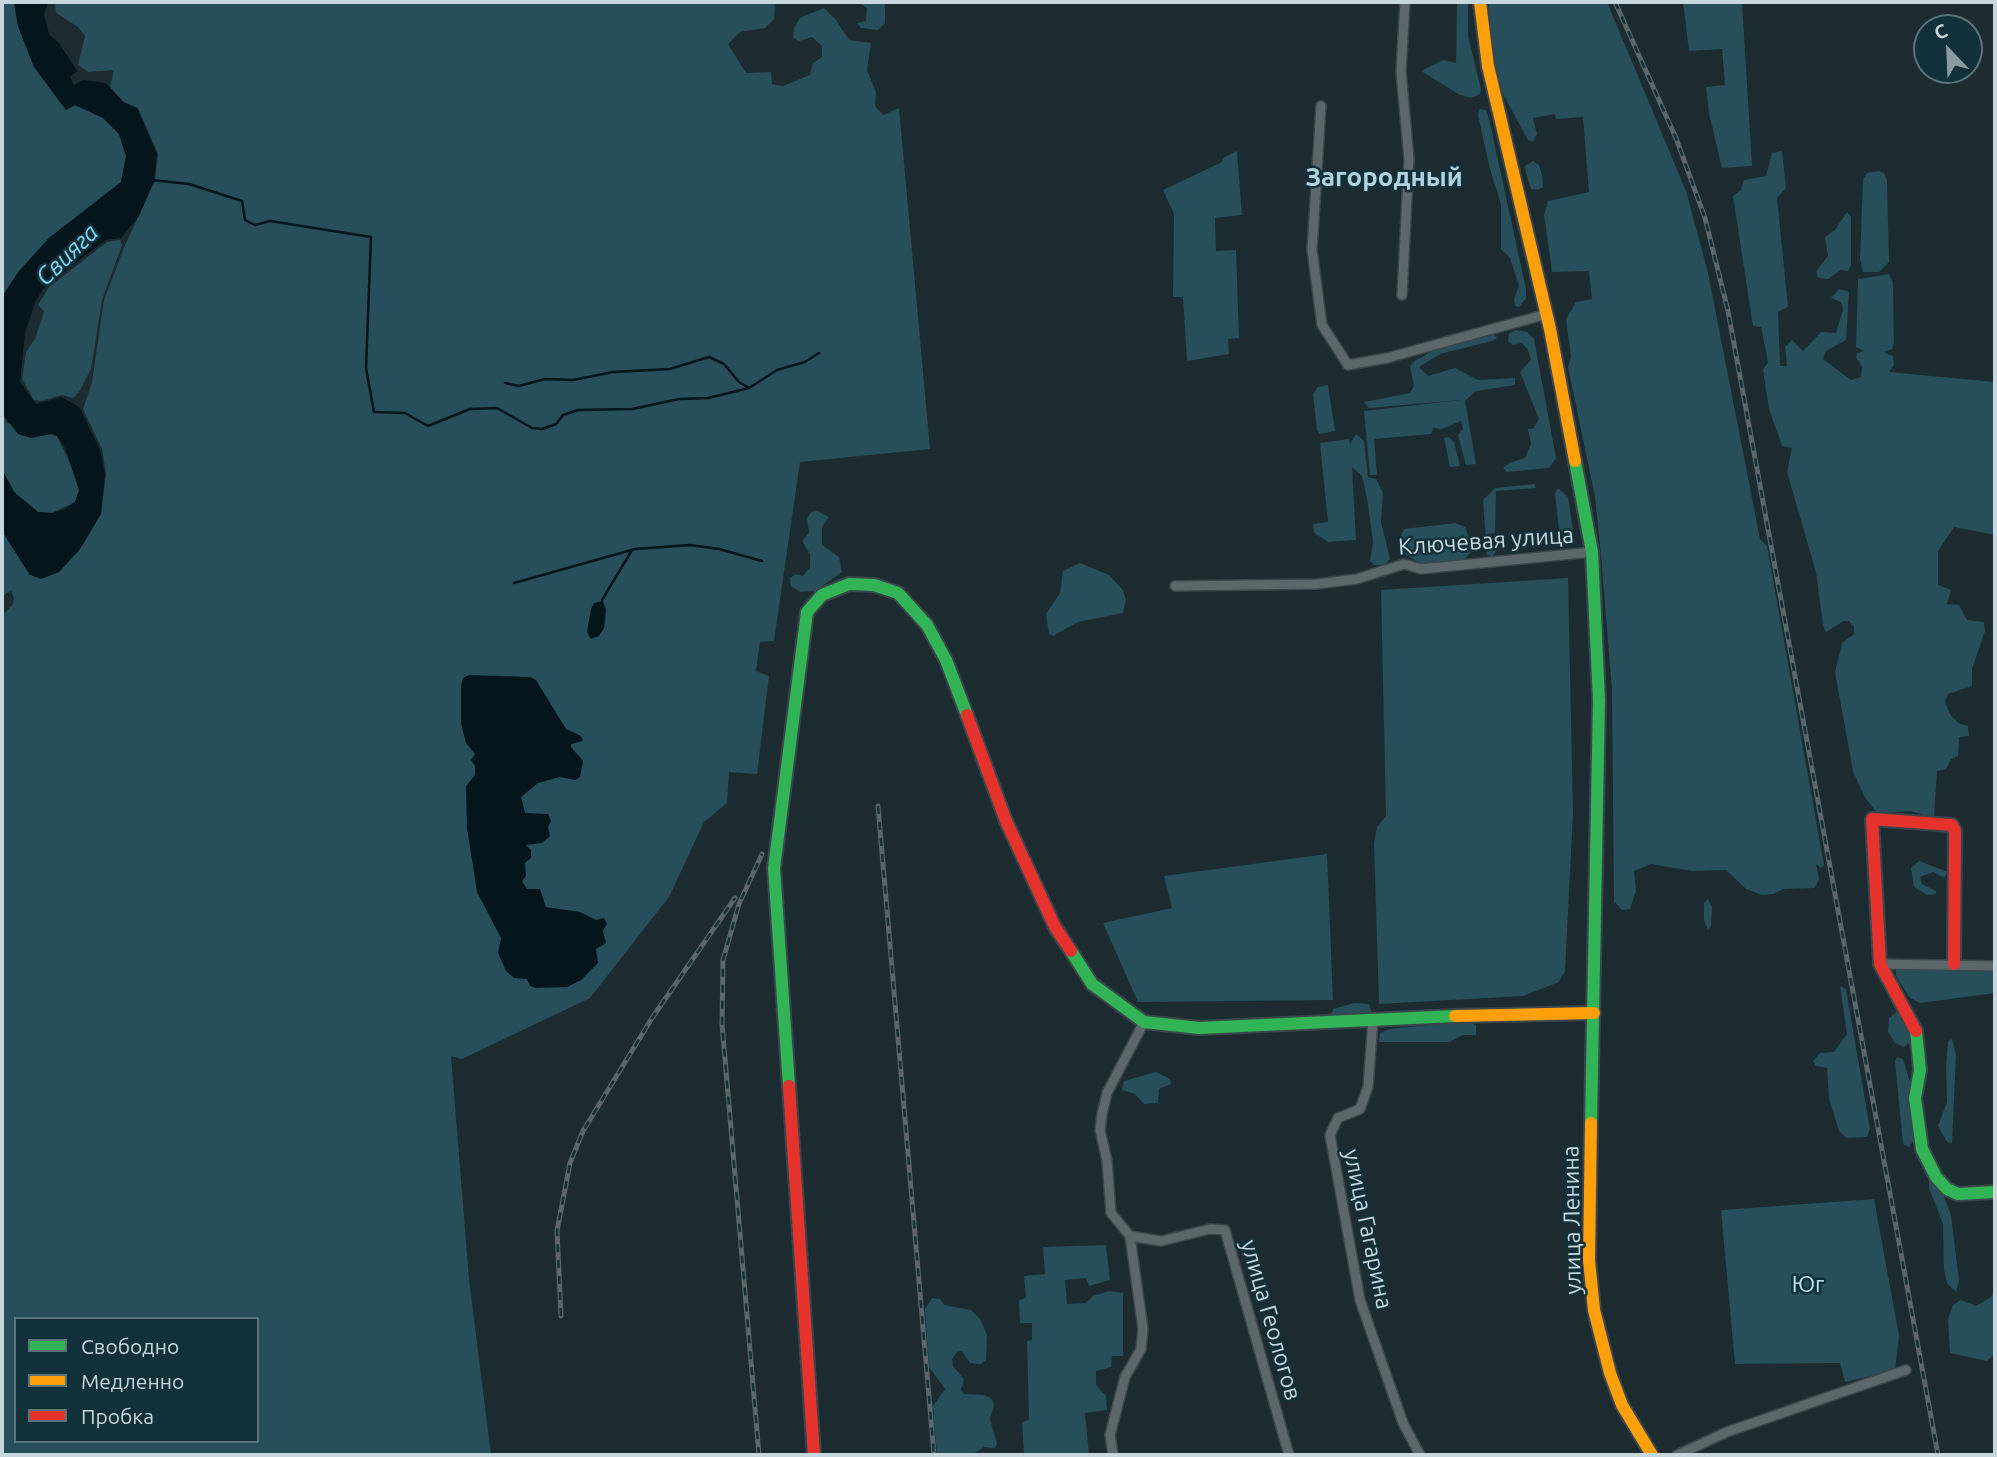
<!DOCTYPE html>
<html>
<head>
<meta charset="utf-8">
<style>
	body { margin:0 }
	#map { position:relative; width:1997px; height:1457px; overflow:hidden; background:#1b2b30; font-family:Ubuntu,sans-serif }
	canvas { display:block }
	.frame { position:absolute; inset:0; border:4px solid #c6d7dd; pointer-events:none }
	.legend { position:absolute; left:14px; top:1317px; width:245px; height:126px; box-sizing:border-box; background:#123039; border:2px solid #5a737b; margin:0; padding:9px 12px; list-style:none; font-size:21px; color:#c6d7dd }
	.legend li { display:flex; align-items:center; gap:14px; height:35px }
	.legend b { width:35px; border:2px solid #5a737b }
	.north { position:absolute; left:1913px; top:14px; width:70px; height:70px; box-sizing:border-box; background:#123039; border:2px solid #5a737b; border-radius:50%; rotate:337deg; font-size:19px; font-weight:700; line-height:28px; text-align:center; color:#c6d7dd }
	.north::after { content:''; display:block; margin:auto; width:24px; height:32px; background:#8a9ba0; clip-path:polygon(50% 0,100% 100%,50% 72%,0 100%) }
</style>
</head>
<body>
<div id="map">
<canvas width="1997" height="1457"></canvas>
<div class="frame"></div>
<ul class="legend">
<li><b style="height:9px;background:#30b455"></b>Свободно</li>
<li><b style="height:9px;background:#ff9f0a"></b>Медленно</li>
<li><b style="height:9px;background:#e5322d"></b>Пробка</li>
</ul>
<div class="north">С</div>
</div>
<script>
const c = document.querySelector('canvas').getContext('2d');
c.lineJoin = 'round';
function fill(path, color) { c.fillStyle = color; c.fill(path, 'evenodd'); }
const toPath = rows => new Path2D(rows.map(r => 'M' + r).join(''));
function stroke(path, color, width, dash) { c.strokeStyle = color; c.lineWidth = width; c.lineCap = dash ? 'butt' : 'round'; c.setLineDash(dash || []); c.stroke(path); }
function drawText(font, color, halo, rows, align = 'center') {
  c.font = font + ' Ubuntu,sans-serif'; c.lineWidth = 5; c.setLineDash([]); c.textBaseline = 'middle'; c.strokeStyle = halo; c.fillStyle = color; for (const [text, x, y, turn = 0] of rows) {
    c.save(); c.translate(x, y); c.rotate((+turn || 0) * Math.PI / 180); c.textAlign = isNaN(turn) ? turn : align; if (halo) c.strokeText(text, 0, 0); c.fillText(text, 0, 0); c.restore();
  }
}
const green = toPath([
	[2,2,14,2,18,26,34,67,66,110,75,105,103,118,119,134,126,156,121,182,49,238,19,271,2,297],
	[55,2,775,2,774,19,765,28,740,32,728,44,746,73,771,72,772,84,783,86,810,75,813,63,822,57,822,46,812,37,799,41,793,38,794,28,800,18,824,8,836,20,849,40,871,43,867,70,876,92,875,106,883,115,899,108,930,449,800,462,774,641,760,642,756,671,769,676,757,774,729,772,727,803,704,822,669,897,590,998,462,1059,451,1056,469,1279,491,1455,2,1455,2,616,13,604,14,598,11,591,2,596,2,531,30,575,59,572,80,549,101,514,106,474,102,449,83,409,92,382,104,300,125,245,155,181,158,154,138,108,124,102,110,87,114,70,88,72,78,65,85,36,78,27,56,13],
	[16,1319,257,1319,257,1441,16,1441],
	[859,2,885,2,885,23,878,30,861,28,857,23,866,21,867,8],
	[1457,2,1468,2,1468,36,1481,89,1480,94,1471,98,1460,95,1421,71,1443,60,1456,63],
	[1489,2,1607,2,1686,191,1708,273,1760,539,1767,546,1824,865,1821,868,1816,864,1819,879,1815,888,1783,889,1774,894,1762,895,1746,889,1726,870,1692,871,1651,864,1634,871,1636,891,1630,909,1622,910,1614,901,1612,690,1601,556,1595,497,1568,367,1571,357,1566,319,1576,302,1592,299,1589,271,1552,272,1544,215,1548,201,1589,192,1583,117,1556,119,1555,114,1533,118,1537,134,1533,142,1528,140,1503,94,1495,66,1489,28],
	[1683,2,1742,2,1752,166,1722,168,1709,113,1706,87,1725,85,1722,49,1689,51],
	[1480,109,1486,110,1489,119,1526,289,1526,298,1519,307,1515,306,1514,299,1519,286,1510,258,1501,249,1501,204,1490,169,1478,115],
	[1237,151,1242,215,1215,218,1216,251,1236,250,1239,338,1228,339,1229,354,1187,361,1183,297,1173,297,1174,214,1163,190,1222,162,1223,158],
	[1782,151,1786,188,1777,198,1788,307,1778,312,1780,366,1787,366,1785,347,1792,340,1803,351,1821,332,1836,333,1843,310,1841,302,1831,298,1839,289,1849,292,1846,340,1826,351,1823,359,1851,380,1861,377,1862,367,1856,357,1857,353,1864,351,1856,347,1858,279,1889,274,1893,283,1894,342,1892,349,1883,352,1893,356,1894,365,1889,372,1995,382,1995,535,1954,527,1938,551,1938,585,1951,590,1947,604,1959,605,1967,620,1984,622,1985,631,1972,669,1972,686,1948,694,1945,702,1950,714,1958,723,1968,726,1969,736,1959,737,1958,756,1951,759,1946,769,1937,771,1934,817,1932,818,1911,811,1877,813,1864,796,1853,771,1835,672,1842,643,1854,634,1854,627,1849,621,1844,621,1826,632,1823,626,1816,572,1787,472,1792,448,1782,446,1769,409,1763,370,1768,362,1761,327,1753,326,1733,196,1741,190,1744,180,1766,176,1772,153],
	[1533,161,1539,165,1542,175,1543,187,1538,190,1531,189,1526,173,1525,166],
	[1879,171,1884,173,1887,180,1889,262,1879,272,1863,272,1860,259,1863,180,1867,173],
	[1847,212,1851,217,1851,265,1848,271,1841,270,1828,279,1818,278,1816,271,1828,256,1825,237,1835,230],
	[120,240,122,245,102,300,91,369,79,392,73,398,62,395,42,401,34,400,22,379,26,352,35,339,44,311,38,305,49,287,107,242],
	[1517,330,1527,332,1534,339,1556,458,1549,468,1507,472,1503,468,1509,463,1525,458,1531,444,1528,429,1533,429,1539,419,1520,372,1531,360,1528,350,1522,343,1513,345,1508,341,1509,333],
	[1494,335,1497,338,1492,341,1440,354,1419,367,1428,376,1455,368,1478,380,1515,378,1515,385,1476,391,1465,401,1476,464,1466,465,1458,435,1463,429,1461,421,1442,429,1433,428,1431,434,1374,439,1377,475,1370,475,1364,411,1460,400,1369,408,1364,402,1410,393,1414,386,1410,366,1416,360,1439,348],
	[1328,385,1335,431,1320,434,1317,430,1313,394,1318,387],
	[2,413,7,423,57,436,76,476,79,490,75,502,52,513,38,512,14,492,2,469],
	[1356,434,1364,441,1368,477,1376,479,1383,493,1381,522,1390,559,1385,565,1374,565,1370,561,1373,542,1367,498,1362,476,1352,467,1356,540,1328,542,1314,533,1313,524,1328,522,1320,443,1349,439,1350,444],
	[1449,437,1454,442,1460,466,1450,467,1444,438],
	[1535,484,1536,488,1496,491,1495,533,1487,534,1488,547,1496,547,1496,551,1493,556,1487,555,1483,500,1495,488],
	[1558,488,1568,497,1573,530,1572,538,1566,546,1560,540,1555,494],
	[817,511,829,517,822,527,822,545,839,557,842,572,815,591,800,592,791,586,790,578,795,574,803,576,810,567,810,554,802,541,809,533,807,518,811,512],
	[1455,523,1465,527,1470,540,1470,553,1462,562,1423,565,1403,553,1399,540,1404,529],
	[1080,563,1109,575,1122,589,1126,599,1123,613,1078,622,1053,636,1049,634,1046,614,1060,593,1063,571],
	[1568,578,1573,813,1565,971,1559,982,1523,996,1379,1004,1374,843,1377,827,1386,816,1381,590],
	[1327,854,1333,1000,1138,1002,1103,923,1172,908,1164,876],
	[1919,861,1948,872,1944,878,1933,872,1920,877,1922,884,1936,891,1936,894,1927,895,1914,887,1911,868],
	[1708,899,1712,907,1711,926,1708,930,1704,920,1704,903],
	[1896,968,1995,968,1995,993,1920,1003,1910,998,1896,976],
	[1840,986,1846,989,1870,1129,1867,1137,1846,1138,1839,1131,1829,1098,1827,1068,1816,1066,1813,1061,1820,1053,1834,1052,1847,1034],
	[1354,1003,1369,1004,1372,1014,1331,1016,1333,1009],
	[1898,1011,1904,1012,1910,1021,1912,1041,1904,1047,1895,1043,1888,1032,1889,1018],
	[1468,1021,1476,1025,1476,1035,1462,1035,1450,1042,1379,1042,1380,1033,1389,1029],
	[1952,1039,1956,1055,1952,1143,1947,1142,1938,1126,1947,1102,1946,1067,1948,1041],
	[1897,1057,1903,1059,1912,1088,1914,1140,1909,1147,1903,1144,1895,1061],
	[1156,1072,1170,1079,1171,1084,1159,1089,1158,1103,1144,1104,1135,1094,1122,1090,1124,1081],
	[1929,1175,1940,1187,1951,1215,1959,1281,1956,1292,1947,1283,1944,1270,1943,1224,1929,1188],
	[1874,1199,1899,1336,1895,1370,1845,1382,1840,1363,1735,1364,1721,1210],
	[1106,1245,1110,1280,1089,1286,1086,1278,1065,1280,1067,1304,1086,1303,1093,1296,1109,1291,1123,1293,1123,1356,1112,1356,1111,1367,1096,1371,1096,1385,1106,1396,1107,1410,1085,1413,1089,1455,1024,1455,1022,1422,1029,1420,1027,1341,1032,1340,1032,1323,1020,1323,1019,1300,1026,1298,1024,1276,1045,1274,1043,1247],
	[1995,1289,1995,1354,1987,1361,1950,1353,1948,1319,1953,1305,1961,1300,1976,1306,1991,1297],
	[932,1298,940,1299,944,1305,971,1310,980,1319,987,1335,986,1360,981,1364,970,1363,962,1351,957,1352,952,1359,953,1366,964,1379,961,1390,964,1394,984,1395,992,1399,994,1405,990,1419,997,1444,995,1448,984,1447,972,1455,937,1455,933,1406,945,1389,929,1367,925,1309]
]);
const water = toPath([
	[14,2,48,2,44,15,49,34,59,43,77,71,70,77,74,85,83,80,106,83,123,102,137,108,157,154,154,181,139,216,121,238,106,240,46,285,35,302,25,333,20,382,36,404,62,397,80,408,100,450,105,475,101,514,80,549,59,572,41,579,30,575,2,531,2,469,14,492,38,512,52,513,65,509,75,502,79,490,65,448,57,436,51,434,31,438,18,434,2,413,2,297,19,271,49,238,121,182,126,156,119,134,103,118,75,105,66,110,34,67,18,26],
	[603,601,606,610,604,628,599,636,591,639,587,632,591,609,594,603],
	[469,675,530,677,536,680,566,729,581,736,583,741,571,744,571,747,583,761,580,777,575,780,560,777,538,783,521,797,525,813,548,814,551,821,548,827,550,836,542,843,526,845,531,850,531,858,525,863,526,876,522,881,527,889,540,889,546,907,580,912,596,920,604,918,607,924,603,931,606,943,596,949,598,963,581,980,567,987,536,988,530,986,527,979,514,978,506,971,498,953,501,938,477,892,467,828,466,786,475,775,475,766,471,760,475,754,466,743,461,724,461,686,463,678]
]);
const stream = toPath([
	[151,180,189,184,242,201,245,220,255,225,270,221,371,237,366,368,374,412,405,413,428,426,470,409,497,408,532,428,542,429,556,424,563,415,578,410,632,409,679,399,708,398,749,388,777,370,805,362,819,353],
	[505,383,519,386,545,379,573,380,613,372,670,369,709,357,724,364,739,382,749,388],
	[514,583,635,549,690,545,719,549,762,561],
	[602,600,632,550]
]);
const street = toPath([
	[1321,106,1312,250,1322,325,1348,365,1387,358,1547,314],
	[1402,295,1409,159,1401,72,1405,2],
	[1175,586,1317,584,1357,579,1404,564,1421,569,1592,552],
	[1880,964,1995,966],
	[1373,1019,1368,1087,1360,1109,1338,1118,1330,1135,1360,1300,1403,1423,1420,1455],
	[1144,1022,1107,1093,1102,1114,1100,1130,1107,1161,1111,1213,1130,1236,1161,1241,1210,1229,1225,1230,1289,1455],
	[1113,1455,1110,1435,1125,1377,1141,1349,1143,1329,1130,1236],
	[1677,1455,1727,1432,1906,1370]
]);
const fast = toPath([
	[1575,461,1592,552,1599,700,1591,1123],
	[1071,951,1092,984,1144,1022,1199,1028,1455,1016],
	[1916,1031,1920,1070,1915,1098,1922,1149,1936,1177,1947,1189,1958,1194,1995,1192],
	[789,1086,774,868,807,612,822,595,849,584,874,585,898,593,927,625,946,660,967,715]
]);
const slow = toPath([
	[1480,2,1488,66,1550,329,1575,461],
	[1455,1016,1594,1013],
	[1591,1123,1589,1260,1594,1310,1610,1373,1622,1405,1652,1455]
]);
const jam = toPath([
	[967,715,1006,821,1055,927,1071,951],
	[1916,1031,1880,964,1872,819,1952,825,1955,831,1954,964],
	[789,1086,814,1455]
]);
const rail = toPath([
	[1615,2,1676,138,1705,218,1728,311,1938,1455],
	[878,806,934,1455],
	[561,1316,557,1231,570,1163,583,1131,652,1018,735,898],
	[759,1455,722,1024,723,960,739,904,762,854]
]);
const streetNames = [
	["Ключевая улица",1486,541,-4],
	["улица Ленина",1572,1220,-91],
	["улица Гагарина",1368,1229,78],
	["улица Геологов",1271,1320,74]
];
const parkNames = [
	["Юг",1808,1284]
];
const waterNames = [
	["Свияга",67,255,-44]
];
const quarterNames = [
	["Загородный",1384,177]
];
fill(green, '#264e5b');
fill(water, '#04151b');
stroke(stream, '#04151b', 2.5);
stroke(street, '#3a464b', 12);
stroke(fast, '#3a464b', 16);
stroke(slow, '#3a464b', 16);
stroke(jam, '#3a464b', 16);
stroke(street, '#5c676b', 9);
stroke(fast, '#30b455', 12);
stroke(slow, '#ff9f0a', 12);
stroke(jam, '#e5322d', 12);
stroke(rail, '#5a6669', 5);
stroke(rail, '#123039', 2.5, [8]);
drawText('23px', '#c6d7dd', '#123039', streetNames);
drawText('23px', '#b2e6f8', '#123039', parkNames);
drawText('italic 24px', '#7cd8f7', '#123039', waterNames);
drawText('bold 26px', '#b2d4e0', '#123039', quarterNames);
</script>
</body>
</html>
